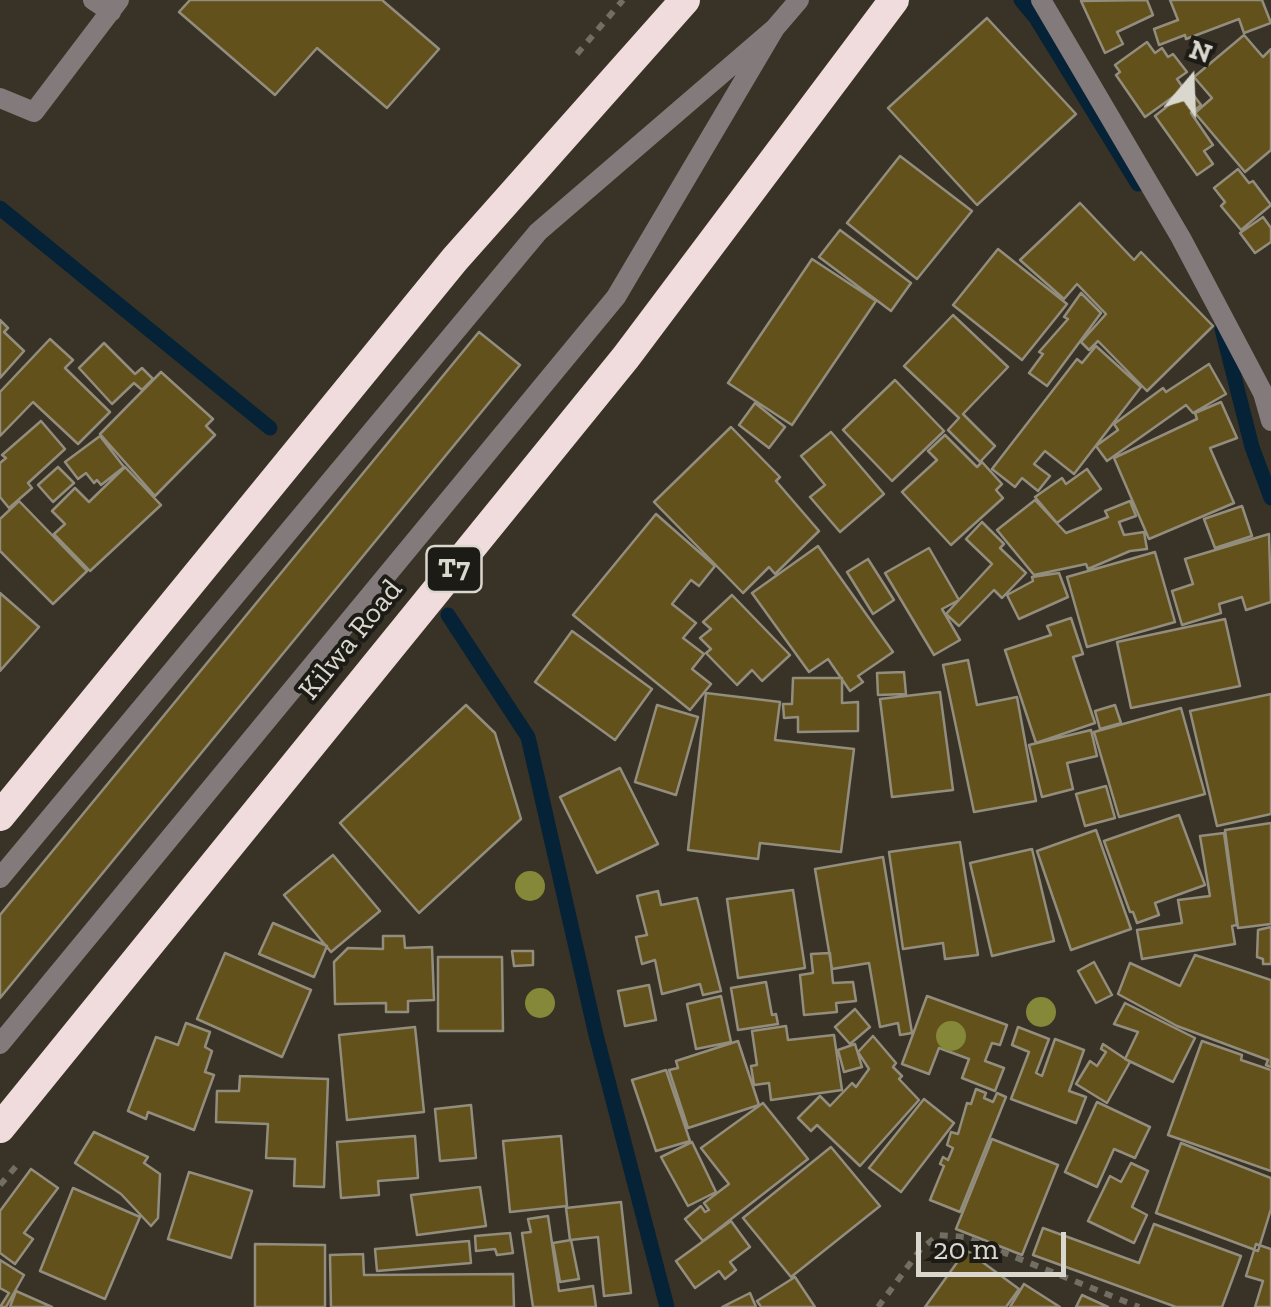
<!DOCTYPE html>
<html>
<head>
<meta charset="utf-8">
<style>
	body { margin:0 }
	#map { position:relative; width:1271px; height:1307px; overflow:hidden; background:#383326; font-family:"Zilla Slab",serif }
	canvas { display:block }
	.north { position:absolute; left:1141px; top:30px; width:100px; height:100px; -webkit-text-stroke:8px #1d1b15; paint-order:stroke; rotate:19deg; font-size:28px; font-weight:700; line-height:40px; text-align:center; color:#dad7cf }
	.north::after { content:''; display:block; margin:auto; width:35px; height:45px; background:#dad7cf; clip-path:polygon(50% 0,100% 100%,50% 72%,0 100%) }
	.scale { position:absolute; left:916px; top:1232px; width:150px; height:45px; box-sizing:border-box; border:5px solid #dad7cf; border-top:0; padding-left:12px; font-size:30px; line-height:35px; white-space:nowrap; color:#dad7cf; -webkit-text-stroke:8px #1d1b15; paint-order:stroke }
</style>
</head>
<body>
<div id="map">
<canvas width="1271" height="1307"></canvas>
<div class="north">N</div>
<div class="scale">20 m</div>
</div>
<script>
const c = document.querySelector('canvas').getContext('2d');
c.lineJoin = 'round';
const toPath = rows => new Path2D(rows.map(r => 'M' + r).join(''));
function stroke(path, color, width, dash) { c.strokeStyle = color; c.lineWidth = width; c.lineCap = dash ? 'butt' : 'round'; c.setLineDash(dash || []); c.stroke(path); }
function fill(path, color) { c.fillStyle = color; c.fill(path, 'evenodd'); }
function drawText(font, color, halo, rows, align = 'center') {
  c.font = font + ' "Zilla Slab",serif'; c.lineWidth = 8; c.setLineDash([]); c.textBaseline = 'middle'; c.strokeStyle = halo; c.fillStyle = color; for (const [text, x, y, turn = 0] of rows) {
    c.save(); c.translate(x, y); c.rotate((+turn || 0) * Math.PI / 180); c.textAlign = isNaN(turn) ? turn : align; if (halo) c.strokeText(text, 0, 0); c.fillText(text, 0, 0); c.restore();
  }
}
const stream = toPath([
	[1021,0,1036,18,1138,184],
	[0,208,270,428],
	[1222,329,1252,447,1271,498],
	[448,615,528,737,596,1035,667,1307]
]);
const building = toPath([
	[190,0,382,0,439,49,387,108,317,48,275,95,179,12,190,0],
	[1147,0,1153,15,1117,32,1123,44,1105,53,1081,1,1147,0],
	[1170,0,1262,0,1271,23,1244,33,1239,19,1186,39,1185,35,1159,45,1154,29,1178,20,1170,0],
	[987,18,1076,114,977,205,888,108,987,18],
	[1244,35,1263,57,1271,49,1271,150,1245,172,1195,113,1212,98,1194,77,1244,35],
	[1147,42,1155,53,1162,48,1168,57,1173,54,1187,72,1177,79,1184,89,1145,117,1116,75,1120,72,1115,65,1147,42],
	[1189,89,1201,105,1191,113,1213,145,1204,151,1213,164,1197,175,1155,116,1189,89],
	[900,156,972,211,917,279,847,223,900,156],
	[1238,169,1249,183,1253,181,1271,205,1241,230,1221,206,1225,202,1214,188,1238,169],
	[1080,203,1134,260,1141,252,1213,326,1147,391,1098,341,1089,350,1081,342,1106,314,1077,284,1064,299,1020,260,1080,203],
	[1263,217,1271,228,1271,242,1255,253,1240,233,1263,217],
	[840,230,911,283,891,311,819,257,840,230],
	[998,249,1067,304,1022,360,953,305,998,249],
	[812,259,876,301,792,425,728,383,812,259],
	[1081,293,1101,313,1047,386,1029,373,1043,354,1039,352,1068,319,1064,317,1081,293],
	[953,315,1008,367,963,414,995,446,980,462,948,430,959,418,904,366,953,315],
	[0,320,8,328,4,332,24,351,0,378,0,320],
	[479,332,520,365,0,998,0,915,479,332],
	[50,339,73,360,65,368,110,412,78,444,33,402,0,436,0,392,50,339],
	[104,343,135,374,142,368,153,379,142,390,134,383,112,404,79,368,104,343],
	[1096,346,1141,387,1074,474,1045,451,1034,464,1050,476,1038,491,1022,478,1015,487,992,469,1077,359,1082,363,1096,346],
	[1209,364,1226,394,1193,413,1186,405,1107,461,1096,446,1118,430,1114,424,1163,388,1166,392,1209,364],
	[161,372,213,419,206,426,215,435,155,496,100,434,161,372],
	[895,380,944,431,892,481,843,430,895,380],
	[1221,402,1237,438,1210,448,1234,503,1149,539,1114,458,1197,419,1195,413,1221,402],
	[755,403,785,427,769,448,739,425,755,403],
	[41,421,65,449,28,483,32,488,9,508,0,497,0,463,6,458,2,455,41,421],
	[731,427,780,477,776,481,819,531,775,574,769,567,743,593,654,502,731,427],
	[831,432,884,494,840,532,810,497,825,485,801,456,831,432],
	[945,435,977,467,982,462,1002,484,996,490,1003,498,951,545,902,492,937,460,928,451,945,435],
	[100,436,124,467,101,485,97,480,94,483,86,473,78,479,65,462,100,436],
	[58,467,74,483,53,502,38,485,58,467],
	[125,467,161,505,90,571,54,534,65,524,52,511,75,488,89,502,125,467],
	[1087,469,1101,489,1057,523,1035,497,1062,478,1066,484,1087,469],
	[1035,500,1066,533,1108,517,1105,511,1130,501,1136,516,1119,522,1124,535,1144,532,1147,549,1130,551,1088,569,1086,564,1034,575,997,530,1035,500],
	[19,501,87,571,53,604,0,551,0,519,19,501],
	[1242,506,1252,536,1215,548,1204,519,1242,506],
	[656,514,715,566,699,586,691,580,672,604,696,623,683,638,704,654,692,669,711,684,690,710,573,615,656,514],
	[982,522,1004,544,1000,548,1026,573,1002,598,994,590,959,626,946,614,992,564,966,539,982,522],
	[1269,534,1271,602,1246,610,1242,597,1219,604,1221,613,1182,625,1172,591,1193,584,1185,559,1269,534],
	[818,546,893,652,858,676,863,682,850,691,828,659,809,672,752,593,818,546],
	[929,548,959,600,942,609,960,640,934,655,885,573,929,548],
	[1155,552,1175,622,1087,647,1067,577,1155,552],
	[868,559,894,600,873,614,847,572,868,559],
	[1059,573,1068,597,1019,619,1007,595,1033,581,1032,577,1059,573],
	[0,593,39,627,0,671,0,593],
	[732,595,790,655,762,681,752,670,737,685,706,653,711,649,700,638,711,629,703,622,732,595],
	[1071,618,1083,654,1073,657,1095,723,1036,743,1005,650,1051,635,1047,626,1071,618],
	[1225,619,1240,686,1131,708,1117,642,1225,619],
	[572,631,652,689,615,740,535,682,572,631],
	[968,660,977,705,1017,697,1036,801,974,812,943,665,968,660],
	[904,672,906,694,878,695,877,673,904,672],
	[793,678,842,678,842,703,858,702,858,731,798,732,798,717,784,718,783,704,792,704,793,678],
	[940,692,953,790,892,797,880,699,940,692],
	[706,693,780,702,775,740,854,749,841,852,760,843,758,859,688,850,706,693],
	[1271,694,1271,814,1217,826,1190,711,1271,694],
	[466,705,495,733,521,819,419,913,340,823,466,705],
	[657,705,698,717,676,795,635,782,657,705],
	[1115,705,1121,723,1100,729,1095,711,1115,705],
	[1181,708,1205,794,1119,817,1094,732,1181,708],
	[1091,730,1097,756,1067,763,1073,789,1042,797,1029,745,1091,730],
	[620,768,658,844,597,873,560,797,620,768],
	[1106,786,1115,818,1085,826,1076,794,1106,786],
	[1179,815,1205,885,1155,903,1159,915,1137,923,1133,912,1130,912,1104,841,1179,815],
	[1271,823,1271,924,1238,928,1225,830,1271,823],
	[1096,830,1131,929,1071,950,1037,851,1096,830],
	[1224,833,1237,925,1232,926,1235,944,1142,959,1137,930,1182,923,1178,900,1210,896,1200,836,1224,833],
	[960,842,978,955,945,959,943,943,903,949,889,852,960,842],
	[1032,849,1054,941,992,956,970,863,1032,849],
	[333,855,380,911,331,952,284,895,333,855],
	[883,857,912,1033,900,1035,898,1023,880,1027,869,963,832,969,815,869,883,857],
	[793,890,805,968,738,978,727,899,793,890],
	[658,891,661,905,697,898,721,991,703,995,700,984,662,994,655,960,642,964,636,937,647,935,637,896,658,891],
	[273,923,327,946,314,977,259,954,273,923],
	[1271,927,1271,964,1263,964,1263,959,1257,957,1258,930,1271,927],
	[383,936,404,936,405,948,432,947,434,1000,408,1001,408,1012,386,1012,386,1003,335,1004,334,962,348,948,383,949,383,936],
	[512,951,533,951,533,965,514,966,512,951],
	[225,953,311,990,282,1057,197,1019,225,953],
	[830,953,833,983,853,982,856,1001,836,1003,837,1012,804,1015,800,975,813,973,811,954,830,953],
	[1195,955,1271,980,1271,1067,1266,1065,1268,1060,1177,1026,1118,994,1130,963,1180,986,1195,955],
	[438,957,502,957,503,1031,438,1031,438,957],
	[1094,962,1112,995,1096,1003,1078,971,1094,962],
	[766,982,772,1015,776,1014,778,1024,738,1030,731,988,766,982],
	[649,985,656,1020,625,1026,618,991,649,985],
	[721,996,731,1042,696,1049,687,1004,721,996],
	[927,996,1007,1025,1000,1045,992,1043,985,1061,1004,1068,995,1091,962,1078,969,1059,939,1048,929,1074,902,1064,927,996],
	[1125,1003,1195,1038,1173,1082,1125,1059,1138,1032,1114,1024,1125,1003],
	[855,1009,870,1027,850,1044,835,1027,855,1009],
	[186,1023,210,1032,205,1047,212,1051,205,1072,214,1075,194,1130,148,1112,146,1119,128,1111,156,1037,178,1045,186,1023],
	[786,1026,788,1040,834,1035,842,1090,771,1100,769,1083,754,1085,751,1066,757,1065,752,1031,786,1026],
	[415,1027,424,1112,347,1120,339,1035,415,1027],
	[1018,1027,1049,1039,1036,1073,1042,1076,1055,1039,1084,1050,1069,1091,1086,1097,1076,1123,1011,1099,1029,1052,1012,1045,1018,1027],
	[873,1036,896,1063,893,1067,902,1076,899,1079,919,1100,860,1166,817,1125,811,1131,798,1118,820,1096,830,1106,852,1083,856,1087,869,1069,858,1052,873,1036],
	[738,1041,759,1105,688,1128,669,1070,678,1068,676,1061,738,1041],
	[1202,1041,1242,1055,1241,1060,1271,1070,1271,1171,1168,1135,1202,1041],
	[855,1044,862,1067,844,1072,838,1050,855,1044],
	[1103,1044,1130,1062,1107,1103,1076,1084,1090,1061,1097,1066,1106,1052,1101,1049,1103,1044],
	[666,1070,690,1141,656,1151,632,1080,666,1070],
	[240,1076,328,1079,324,1187,294,1186,295,1159,266,1158,268,1124,216,1122,217,1091,239,1091,240,1076],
	[976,1089,986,1093,984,1098,993,1102,997,1093,1006,1097,960,1212,930,1200,944,1166,940,1164,943,1157,948,1160,953,1148,947,1145,951,1132,958,1134,967,1103,971,1104,976,1089],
	[924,1099,954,1123,901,1192,869,1168,924,1099],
	[1097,1102,1150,1127,1135,1158,1114,1149,1097,1187,1065,1172,1097,1102],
	[763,1103,808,1159,703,1241,685,1219,701,1206,705,1212,709,1210,704,1203,729,1184,701,1148,763,1103],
	[471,1105,476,1158,440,1161,435,1109,471,1105],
	[94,1132,148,1157,144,1163,160,1174,158,1218,151,1226,121,1194,75,1163,94,1132],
	[415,1136,418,1178,378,1181,379,1195,341,1198,337,1142,415,1136],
	[561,1136,567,1206,510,1212,503,1141,561,1136],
	[992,1139,1058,1165,1022,1255,956,1229,992,1139],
	[692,1142,716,1192,688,1206,661,1157,692,1142],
	[1181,1143,1271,1178,1271,1209,1258,1251,1156,1213,1181,1143],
	[831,1147,880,1206,791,1277,743,1218,831,1147],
	[1131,1163,1148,1171,1132,1207,1147,1215,1134,1243,1088,1221,1110,1176,1121,1182,1131,1163],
	[31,1169,58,1188,24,1233,33,1239,15,1264,0,1253,0,1211,31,1169],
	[189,1172,252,1191,231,1258,168,1239,189,1172],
	[480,1187,486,1226,417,1235,411,1195,480,1187],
	[73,1188,140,1217,105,1299,40,1271,73,1188],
	[621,1202,631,1293,604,1296,598,1237,570,1240,566,1208,621,1202],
	[548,1216,559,1291,593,1286,596,1307,533,1307,522,1233,531,1232,528,1219,548,1216],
	[731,1221,750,1247,730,1262,736,1270,725,1279,719,1271,695,1288,676,1261,731,1221],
	[1154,1224,1241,1256,1222,1307,1176,1307,1033,1255,1043,1228,1139,1263,1154,1224],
	[510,1233,513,1253,497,1255,495,1249,476,1251,475,1236,510,1233],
	[571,1240,579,1279,560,1282,553,1243,571,1240],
	[469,1241,471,1263,377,1271,375,1249,469,1241],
	[255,1244,325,1245,325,1307,255,1307,255,1244],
	[1256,1244,1271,1249,1271,1307,1255,1307,1263,1281,1246,1276,1256,1244],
	[966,1250,1019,1289,1006,1307,925,1307,966,1250],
	[363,1254,364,1275,513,1274,514,1307,331,1307,330,1255,363,1254],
	[0,1260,24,1275,6,1307,0,1307,9,1293,0,1288,0,1260],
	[795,1277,815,1307,761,1307,757,1301,795,1277],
	[1024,1284,1060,1307,1010,1307,1024,1284],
	[16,1291,52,1307,10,1307,16,1291],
	[750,1293,756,1307,722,1307,750,1293],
	[1082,1295,1108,1307,1076,1307,1082,1295]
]);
const path = toPath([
	[577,54,623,0],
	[0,1185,18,1164],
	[878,1307,920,1250,938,1235,965,1237,1139,1307]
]);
const lane = toPath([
	[93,0,111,12],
	[0,98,34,112,119,0],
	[0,878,538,232,775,28,799,0],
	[0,1044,616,297,775,28]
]);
const street = toPath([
	[1041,0,1181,238,1263,393,1271,421]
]);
const highway = toPath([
	[0,816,455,259,685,0],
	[0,1128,626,357,894,0]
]);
const trees = [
	[530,886],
	[540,1003],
	[1041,1012],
	[951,1036]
];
const shields = [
	[454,569,55]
];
const shieldNames = [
	["T7",454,569]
];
const streetNames = [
	["Kilwa Road",351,640,-51]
];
stroke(stream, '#062236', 15);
fill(building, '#62511a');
stroke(building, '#938d7e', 2.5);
stroke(path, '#726e63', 6, [8, 8]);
stroke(lane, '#827a7b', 20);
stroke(street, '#827a7b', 20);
stroke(highway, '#f0dcdd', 30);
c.fillStyle = '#848838';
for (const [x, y] of trees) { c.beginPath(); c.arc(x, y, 15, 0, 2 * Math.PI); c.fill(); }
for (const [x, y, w] of shields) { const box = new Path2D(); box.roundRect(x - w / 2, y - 23, w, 46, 8); c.fillStyle = '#1d1b15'; c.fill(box); stroke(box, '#dad7cf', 2.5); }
drawText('bold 28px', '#dad7cf', null, shieldNames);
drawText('30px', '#dad7cf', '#1d1b15', streetNames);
</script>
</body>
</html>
